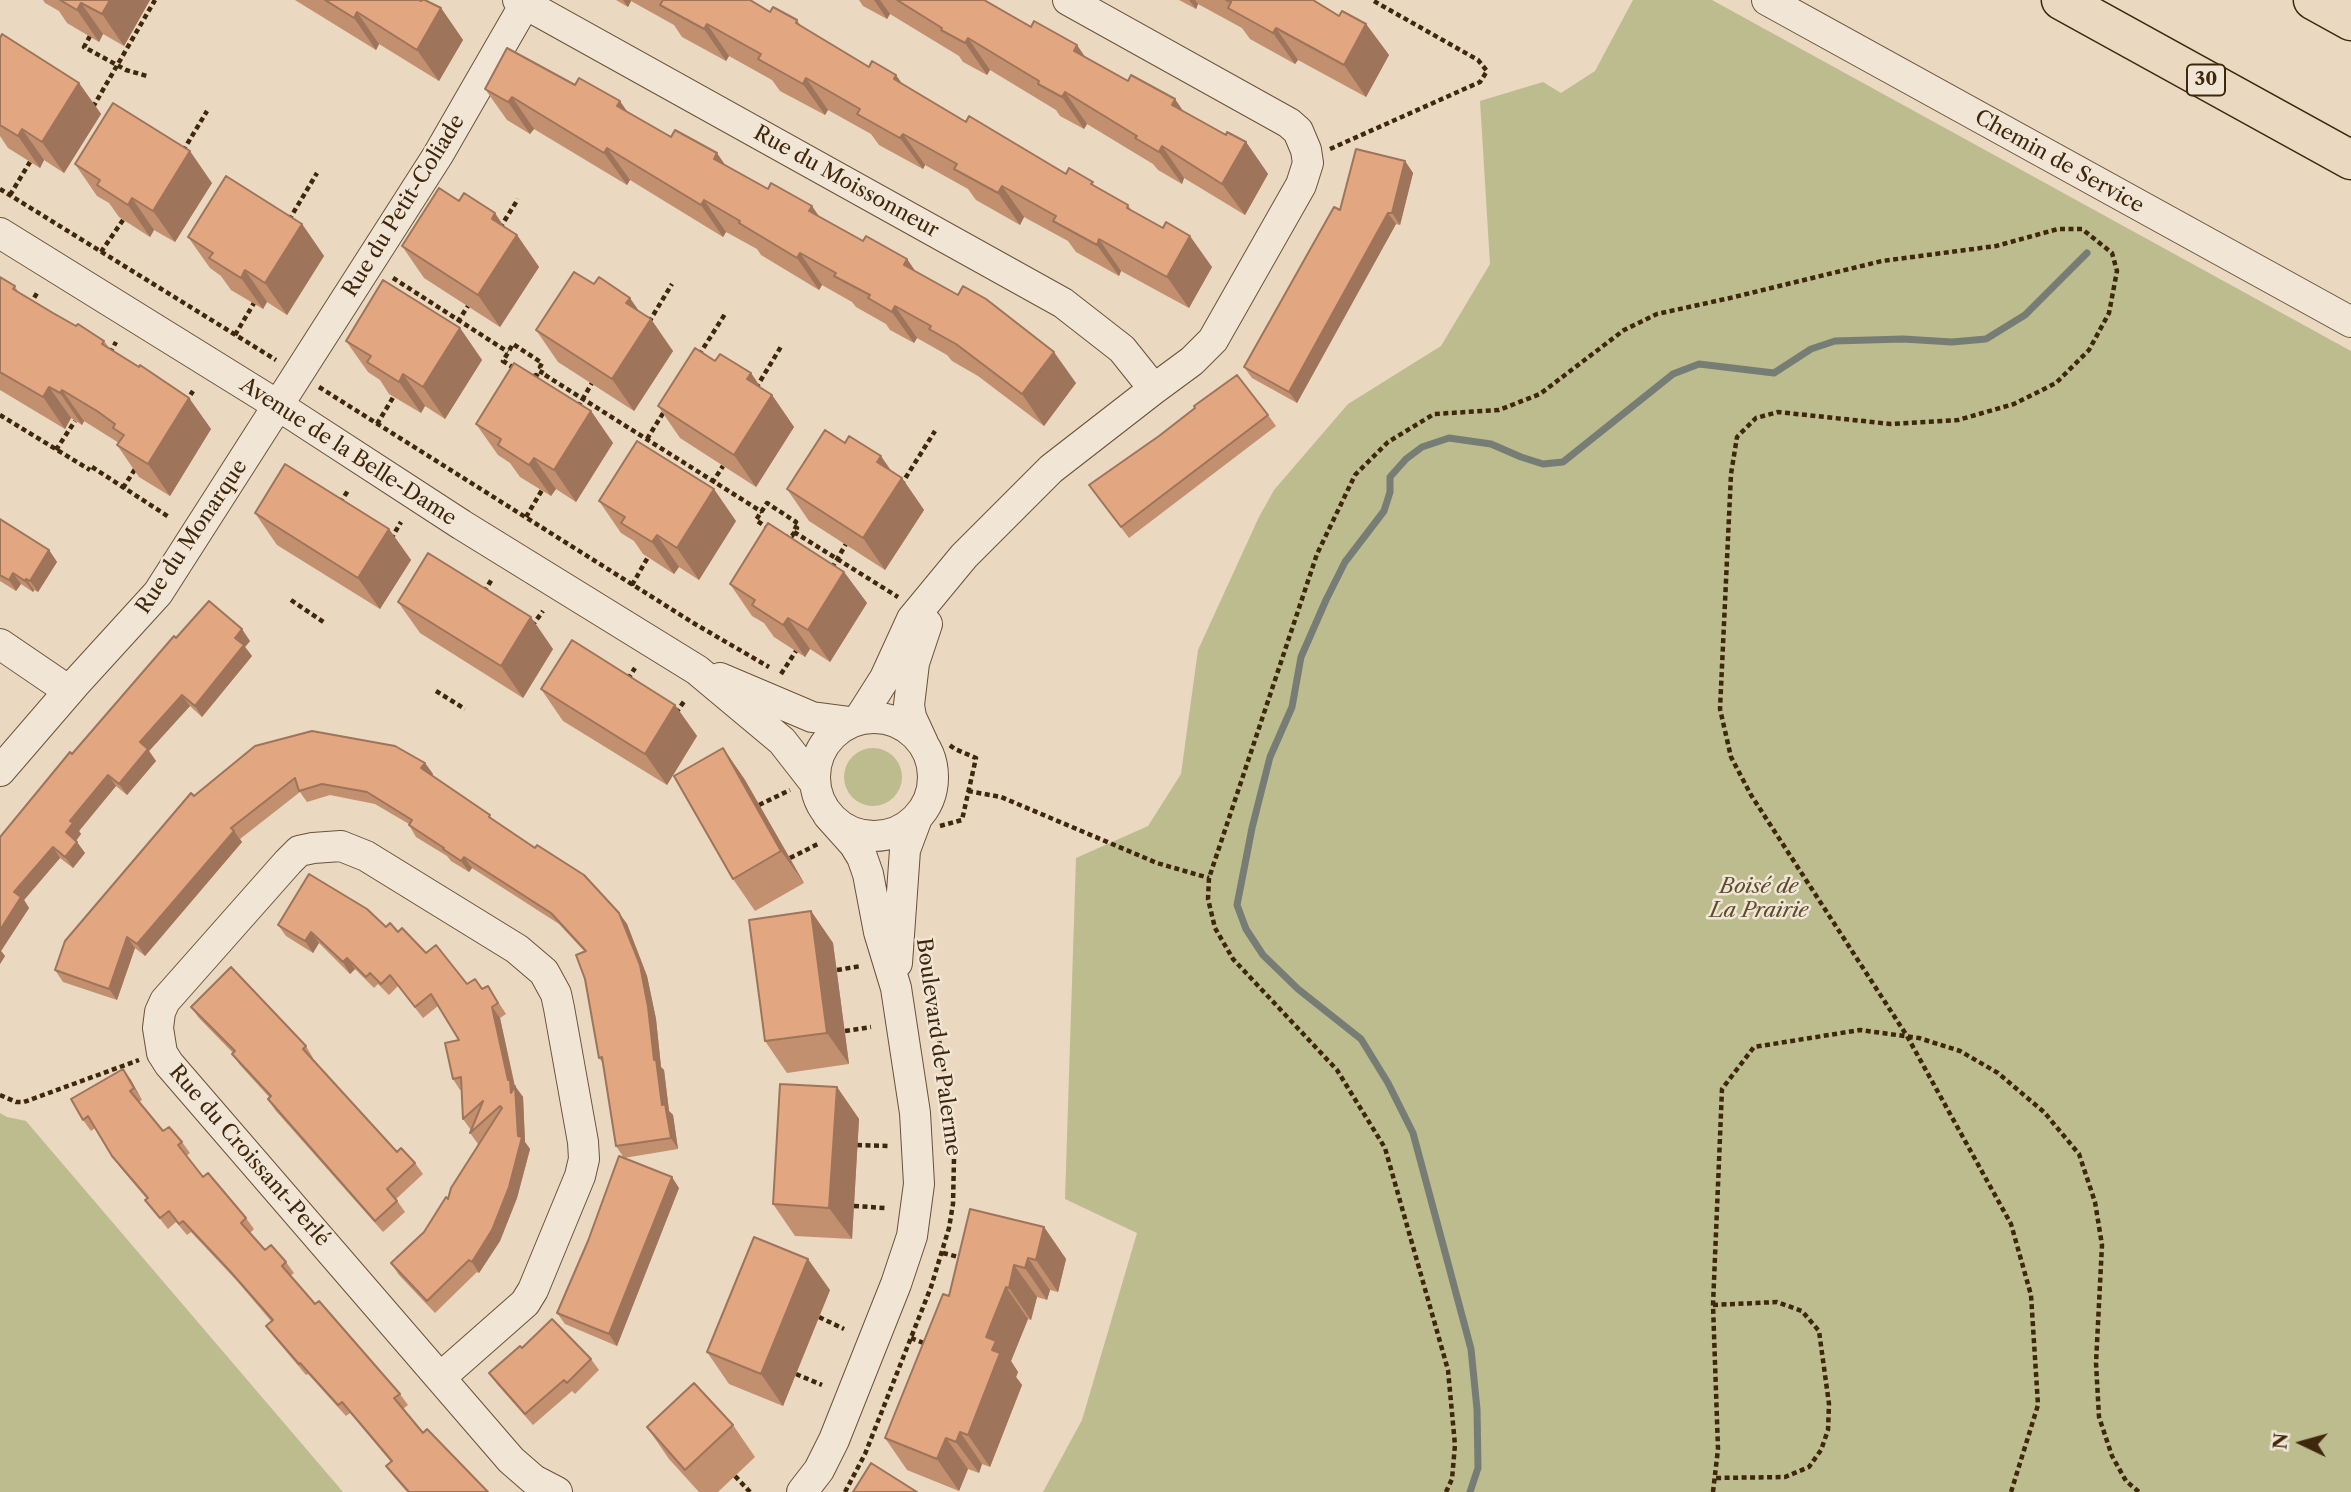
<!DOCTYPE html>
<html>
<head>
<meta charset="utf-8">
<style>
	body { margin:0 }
	#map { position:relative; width:2351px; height:1492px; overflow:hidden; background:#ead8c0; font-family:"Libre Caslon Text",serif }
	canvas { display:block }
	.north { position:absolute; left:2267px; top:1408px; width:70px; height:70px; -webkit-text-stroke:5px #f1e6d6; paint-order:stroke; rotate:275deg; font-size:19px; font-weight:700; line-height:28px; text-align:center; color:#3e270b }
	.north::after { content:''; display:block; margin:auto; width:24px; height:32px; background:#3e270b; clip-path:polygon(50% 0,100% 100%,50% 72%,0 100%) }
</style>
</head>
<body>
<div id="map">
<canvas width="2351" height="1492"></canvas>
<div class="north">N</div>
</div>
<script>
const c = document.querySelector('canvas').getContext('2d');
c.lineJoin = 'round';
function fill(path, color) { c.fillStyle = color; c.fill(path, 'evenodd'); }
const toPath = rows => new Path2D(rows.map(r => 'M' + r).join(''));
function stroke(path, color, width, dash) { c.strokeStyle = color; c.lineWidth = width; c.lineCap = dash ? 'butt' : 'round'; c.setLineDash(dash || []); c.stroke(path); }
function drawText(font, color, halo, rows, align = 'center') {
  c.font = font + ' "Libre Caslon Text",serif'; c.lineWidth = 5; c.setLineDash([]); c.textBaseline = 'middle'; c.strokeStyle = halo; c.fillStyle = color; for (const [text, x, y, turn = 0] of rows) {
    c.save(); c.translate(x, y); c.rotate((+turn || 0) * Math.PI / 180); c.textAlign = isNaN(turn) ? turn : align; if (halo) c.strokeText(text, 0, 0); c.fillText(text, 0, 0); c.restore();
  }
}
const green = toPath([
	[1633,0,1712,0,2351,351,2351,1492,1043,1492,1082,1420,1137,1233,1065,1199,1076,858,1148,826,1181,774,1198,650,1259,517,1274,490,1348,404,1441,346,1490,264,1480,101,1543,82,1561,93,1595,71],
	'844 777a29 29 0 1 1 58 0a29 29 0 1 1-58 0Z',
	[0,1113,7,1117,26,1121,343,1492,0,1492]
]);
const stream = toPath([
	[1470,1492,1478,1468,1477,1409,1471,1349,1413,1133,1388,1083,1361,1039,1298,989,1263,955,1246,929,1237,905,1252,828,1270,757,1292,707,1301,657,1326,600,1345,562,1384,511,1390,492,1390,477,1406,459,1422,447,1449,438,1491,444,1521,457,1543,464,1563,462,1673,374,1699,364,1774,373,1811,349,1835,341,1903,339,1952,342,1986,339,2025,315,2087,253]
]);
const path = toPath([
	[90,36,84,47,126,70,147,76],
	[93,107,155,0],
	[1330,149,1480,82,1487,71,1478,60,1372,0],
	[183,151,207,111],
	[0,189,276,360],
	[10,195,30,162],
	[289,220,317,173],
	[500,228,518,199],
	[101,252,123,220],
	[393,278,508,352],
	[30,305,37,293],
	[649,322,672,284],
	[453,329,468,306],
	[235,335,254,303],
	[110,353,116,342],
	[699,355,725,314],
	[514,368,503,361,513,344,542,363,540,367,543,369,539,377,536,375,531,378],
	[545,375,762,512],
	[319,387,695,624,769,667],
	[756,388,782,345],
	[186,402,193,391],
	[578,407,592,383],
	[0,415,90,470],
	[377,424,394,396],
	[647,439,665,410],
	[56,450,75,421],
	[92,467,169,517],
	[712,483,723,466],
	[901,485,935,431],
	[123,488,137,466],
	[340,503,349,489],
	[526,517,542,490],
	[769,529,756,520,767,503,796,522,793,526,797,528,792,536,789,535,786,538],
	[794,532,898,597],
	[391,539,401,522],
	[832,568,846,544],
	[632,585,648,557],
	[484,592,492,579],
	[291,600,325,623],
	[532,626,543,611],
	[781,674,796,651],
	[628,679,635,668],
	[436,691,465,709],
	[676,713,685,700],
	[968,791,1001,797,1157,863,1209,878],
	[759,805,790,790],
	[940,826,962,820,976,758,955,749,948,744],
	[790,858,820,843],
	[837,970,861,966],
	[845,1031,871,1027],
	[0,1095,16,1102,24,1102,139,1060],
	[857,1145,888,1146],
	[854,1206,885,1208],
	[943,1253,962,1258],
	[1713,1305,1777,1302,1802,1311,1819,1331,1829,1404,1828,1430,1821,1450,1809,1467,1785,1477,1715,1478],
	[819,1317,844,1329],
	[911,1338,926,1344],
	[796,1374,822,1385],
	[735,1476,750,1492],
	[845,1492,865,1454,931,1287,949,1228,953,1204,954,1159,951,1116,926,956],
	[1446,1492,1452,1479,1455,1445,1448,1370,1385,1148,1337,1070,1233,959,1215,928,1208,899,1209,878,1317,554,1355,475,1388,442,1434,414,1499,410,1540,394,1624,330,1657,314,1730,298,1882,261,1996,246,2058,229,2082,229,2112,253,2117,271,2109,313,2089,350,2056,383,2014,404,1958,420,1891,424,1778,412,1756,418,1737,437,1731,474,1720,709,1731,757,1751,795,1907,1036,2011,1224,2031,1295,2038,1405,2011,1492],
	[1713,1492,1718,1449,1713,1305,1722,1089,1754,1047,1860,1030,1919,1038,1960,1051,1998,1073,2044,1112,2079,1154,2095,1202,2102,1245,2096,1363,2099,1417,2112,1456,2126,1481,2139,1492]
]);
const minor = toPath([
	[518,0,1063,303,1122,349,1154,389,1192,361,1213,340,1301,185,1308,163,1306,150,1298,131,1289,123,1068,0],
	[1767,0,2351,322],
	[0,233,279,406,462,525,697,670,782,741,814,782],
	[0,644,69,691],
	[720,678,812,717,850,722],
	'815 777a59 59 0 1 1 118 0a59 59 0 1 1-118 0Z',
	[859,719,885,678,912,619,964,556,1051,469,1154,389],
	[923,743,911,717,909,705,914,663,927,624],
	[0,771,75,684,158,593,438,155,525,4],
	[897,963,905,850,917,818],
	[441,1377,525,1303,533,1290,580,1176,584,1159,583,1142,559,1008,556,994,544,972,517,949,366,856,341,846,313,848,299,851,288,862,165,1001,160,1012,158,1028,162,1053,169,1064,511,1460,534,1480,557,1492],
	[802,1492,819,1470,834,1440,896,1284,912,1236,919,1184,915,1113,896,988,879,932,868,874,862,857,854,844,828,815]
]);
const highway = toPath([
	[2061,0,2351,160],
	[2313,0,2351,21]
]);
const wall = toPath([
	[43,0,150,0,124,46,103,34,99,42,67,23,59,11,45,3],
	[295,0,419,0,441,8,463,40,439,81,379,44,376,50],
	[616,0,750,0,770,12,797,20,801,26,869,67,903,84,966,122,1066,174,1097,187,1128,205,1132,211,1212,267,1189,308,1121,271,1119,276,1076,252,1068,241,1024,217,1020,225,976,200,968,189,925,165,923,169,879,145,871,134,828,110,825,115,780,91,772,80,729,56,726,61,682,37,674,25,631,1,628,7],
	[859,0,986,0,988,2,1226,135,1246,142,1268,174,1245,215,1184,178,1182,184,1158,170,1153,164,1087,124,1084,129,1060,116,1056,110,990,70,987,75,963,62,959,56,890,14,887,19,863,6],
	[1179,0,1313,0,1339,16,1366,24,1389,55,1366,97,1298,60,1295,64,1250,39,1242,28,1198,4,1196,9],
	[0,38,79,83,101,114,64,173,44,160,40,168,8,148,0,136],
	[575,85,725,165,863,241,907,259,915,271,1076,383,1044,426,978,376,952,361,947,355,917,338,914,343,890,330,886,324,856,307,852,302,822,285,819,290,761,255,757,249,726,232,723,237,630,180,627,185,534,129,530,134,507,120,485,89],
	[1405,161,1413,173,1400,225,1396,224,1297,403,1252,378,1244,367],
	[75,164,212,183,175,242,154,230,150,237,119,217,109,203,97,196],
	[459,201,517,235,539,267,500,327,424,278,402,246],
	[302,224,324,256,287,315,267,302,263,309,231,290,221,276,210,268,188,237],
	[0,277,15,286,18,292,53,313,104,341,110,349,189,398,211,429,170,496,139,477,117,445,119,443,84,421,82,425,71,418,65,429,0,390],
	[594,284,640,312,673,351,634,411,558,362,536,330],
	[460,328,482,360,445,419,425,406,421,413,389,394,380,380,368,372,346,341],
	[715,361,751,373,761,388,772,395,794,427,756,487,680,438,658,406],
	[591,411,613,443,576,502,556,489,551,496,520,477,510,463,498,455,476,424],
	[1268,415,1276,426,1129,538,1097,496],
	[892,472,902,478,924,510,885,570,809,521,787,489],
	[599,501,736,521,699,580,679,567,674,574,643,554,634,541,621,533],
	[255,513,389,529,411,560,380,609,277,545],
	[0,519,49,550,57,562,38,592,34,590,33,592,21,584,16,591,0,581],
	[844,572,867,603,830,662,810,649,805,657,774,637,764,623,752,616,730,584],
	[398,602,553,649,523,698,420,633],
	[176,638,250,641,245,647,252,656,202,717,190,706,149,751,156,761,127,795,116,786,79,831,81,834,76,841,85,853,73,868,60,858,24,900,29,908,1,951,5,956,0,964,0,837],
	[541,689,675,705,697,736,667,785,563,721],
	[255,746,425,763,433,774,432,775,619,913,627,924,647,976,656,1019,661,1067,664,1070,669,1111,673,1115,678,1149,624,1158,616,1146,603,1063,599,1058,585,952,559,924,472,868,469,872,451,861,447,856,416,837,409,825,409,824,375,804,330,795,307,802,300,792,240,839,242,842,145,956,135,948,117,1000,63,982,55,970,194,796],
	[723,748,745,780,804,883,755,911,733,879],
	[811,911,833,943,849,1064,787,1073,765,1041],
	[278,925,386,927,398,932,467,984,482,989,488,986,506,1014,500,1018,515,1086,523,1097,525,1142,530,1149,517,1198,500,1241,479,1273,477,1272,435,1313,399,1275,391,1263,424,1232,448,1199,480,1143,478,1144,470,1133,471,1130,463,1119,462,1090,460,1090,453,1079,459,1040,438,1006,423,1018,398,986,389,995,378,984,374,988,355,969,350,974,319,943,313,953,286,936],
	[191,1007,306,1046,313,1058,312,1059,397,1152,415,1163,423,1174,396,1199,405,1212,383,1232,276,1111,268,1099,270,1098,240,1065,232,1054,233,1053,199,1018],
	[123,1069,142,1100,139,1102,163,1131,182,1142,190,1153,186,1156,203,1177,246,1218,254,1229,250,1233,265,1250,286,1262,294,1273,290,1276,315,1304,400,1394,408,1405,403,1409,423,1433,488,1492,407,1492,394,1477,386,1466,391,1462,350,1413,346,1416,308,1374,306,1375,274,1337,266,1326,271,1321,237,1281,191,1232,187,1235,176,1222,168,1229,145,1200,147,1199,120,1167,95,1128,91,1131,83,1120],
	[837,1087,859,1119,852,1239,795,1236,773,1204],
	[679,1188,617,1346,565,1324,557,1313],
	[1044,1227,1066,1259,1058,1292,1050,1290,1047,1300,1037,1297,1031,1320,1028,1319,1011,1361,1018,1372,1016,1377,1022,1385,990,1467,982,1464,979,1473,968,1469,959,1491,907,1470,885,1438,949,1296],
	[830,1290,783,1406,729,1384,707,1352],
	[522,1348,591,1359,599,1370,575,1394,572,1391,533,1425,497,1384,489,1373],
	[733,1425,755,1457,718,1492,699,1492,669,1459,647,1427]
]);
const shadedWall = toPath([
	[110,0,150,0,124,46,102,14],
	[623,0,630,0,631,1,628,7],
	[874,0,880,0,890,14,887,19],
	[1189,0,1195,0,1198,4,1196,9],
	[81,3,103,34,99,42,77,10],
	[441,8,463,40,439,81,417,50],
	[357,12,379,44,376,50,354,18],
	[707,24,729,56,726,61,704,29],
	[1366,24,1389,55,1366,97,1344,65],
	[1276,28,1298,60,1295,64,1273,33],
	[968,38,990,70,987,75,965,43],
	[1077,45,1099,77,1074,51],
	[896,75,918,106,894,79],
	[806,78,828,110,825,115,803,84],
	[79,83,101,114,64,173,42,142],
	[1065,92,1087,124,1084,129,1062,97],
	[512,97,534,129,530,134,508,102],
	[1175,99,1197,131,1172,105],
	[620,101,642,133,617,106],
	[22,129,44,160,40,168,18,136],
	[903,134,925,165,923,169,900,138],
	[1246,142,1268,174,1245,215,1222,184],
	[1162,146,1184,178,1182,184,1159,152],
	[607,148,630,180,627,185,604,153],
	[190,151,212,183,175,242,153,211],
	[717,153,739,185,714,159],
	[1405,161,1413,173,1400,225,1392,213],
	[1002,186,1024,217,1020,225,998,193],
	[132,198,154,230,150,237,128,205],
	[704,200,726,232,723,237,701,205],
	[812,206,834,238,809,211],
	[495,213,513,240,517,235,539,267,500,327,478,295,492,219],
	[1388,213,1396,224,1297,403,1289,392],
	[302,224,324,256,287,315,265,283],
	[1190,236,1212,267,1189,308,1167,277],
	[1099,239,1121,271,1119,276,1097,245],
	[800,253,822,285,819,290,797,258],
	[907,259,929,291,904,265],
	[245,270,267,302,263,309,241,278],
	[630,298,648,324,651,319,673,351,634,411,612,379,626,303],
	[895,306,917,338,914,343,892,312],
	[460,328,482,360,445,419,423,387],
	[1054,352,1076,383,1044,426,1022,394],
	[751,373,769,400,772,395,794,427,756,487,734,455,747,379],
	[403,374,425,406,421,413,399,382],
	[49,387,71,418,65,429,43,397],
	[62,390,84,421,82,425,60,393],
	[189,398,211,429,170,496,148,464],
	[591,411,613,443,576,502,554,470],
	[881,456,899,482,902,478,924,510,885,570,863,538,877,462],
	[534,458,556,489,551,496,529,465],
	[714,489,736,521,699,580,677,548],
	[389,529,411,560,380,609,358,578],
	[657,535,679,567,674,574,652,542],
	[49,550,57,562,38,592,30,581],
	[844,572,867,603,830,662,808,630],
	[13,573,21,584,16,591,9,580],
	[26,579,34,590,33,592,25,581],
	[531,617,553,649,523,698,501,666],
	[788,618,810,649,805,657,783,625],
	[242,629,250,641,245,647,252,656,202,717,195,706,235,638],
	[182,695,190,706,149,751,156,761,127,795,119,784,140,742],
	[675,705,697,736,667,785,645,754],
	[723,748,745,780,804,883,781,851],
	[425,763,433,774,429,780,421,768],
	[108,775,116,786,79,831,81,834,74,843,66,832,70,821],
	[234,831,242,842,145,956,137,944],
	[77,842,85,853,73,868,65,857],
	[53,847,60,858,24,900,29,908,1,951,5,956,0,964,0,930,14,892],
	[464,857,472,868,469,872,461,861],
	[811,911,833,943,849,1064,827,1033],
	[619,913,627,924,647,976,656,1019,661,1067,664,1070,669,1111,673,1115,678,1149,671,1138,662,1105,654,1060],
	[311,932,319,943,313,953,305,941],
	[127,937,135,948,117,1000,109,989],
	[347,958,355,969,350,974,343,962],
	[492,1007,500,1018,515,1088,515,1086,523,1097,525,1142,530,1149,517,1198,500,1241,479,1273,472,1262,518,1136,511,1093],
	[123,1069,131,1080,142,1100,134,1088],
	[837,1087,859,1119,852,1239,829,1208],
	[672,1177,679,1188,617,1346,609,1334],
	[1044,1227,1066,1259,1058,1292,1036,1260],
	[1028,1258,1050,1290,1047,1300,1025,1268],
	[808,1259,830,1290,783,1406,761,1374],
	[1014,1265,1037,1297,1031,1320,1009,1288],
	[1006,1287,1028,1319,1011,1361,1018,1372,1016,1377,1022,1385,990,1467,968,1435,992,1350,986,1337],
	[960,1432,982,1464,979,1473,956,1442],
	[946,1438,968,1469,959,1491,937,1459]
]);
const building = toPath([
	[60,0,110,0,102,14,81,3,77,10,60,0],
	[325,0,419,0,421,1,421,0,425,0,441,8,417,50,357,12,354,18,325,0],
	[663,0,750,0,770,12,773,7,797,20,796,23,869,67,872,61,896,75,894,79,966,122,969,116,1066,174,1069,168,1093,182,1091,184,1128,205,1127,208,1163,228,1166,222,1190,236,1167,277,1099,239,1097,245,1053,221,1056,216,1002,186,998,193,954,169,957,164,903,134,900,138,857,114,860,109,806,78,803,84,758,59,761,54,707,24,704,29,660,5,663,0],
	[897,0,984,0,1031,27,1034,21,1077,45,1074,51,1128,81,1131,75,1175,99,1172,105,1226,135,1227,132,1246,142,1222,184,1162,146,1159,152,1135,138,1137,136,1065,92,1062,97,1038,84,1039,81,968,38,965,43,941,30,942,28,897,0],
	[1226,0,1313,0,1339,16,1342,11,1366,24,1344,65,1276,28,1273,33,1228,8,1231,2,1226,0],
	[2,34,79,83,42,142,22,129,18,136,0,125,0,38,2,34],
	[507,48,575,85,579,78,620,101,617,106,671,137,675,130,717,153,714,159,768,189,771,183,812,206,809,211,863,241,866,236,907,259,904,265,958,295,963,286,986,299,1054,352,1022,394,956,344,929,329,931,326,895,306,892,312,868,298,870,295,834,276,836,273,800,253,797,258,739,223,740,221,704,200,701,205,607,148,604,153,512,97,508,102,485,89,507,48],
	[113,103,190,151,153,211,132,198,128,205,97,185,100,180,75,164,113,103],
	[1356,149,1405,161,1392,213,1388,213,1289,392,1244,367,1334,207,1340,210,1356,149],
	[226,176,302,224,265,283,245,270,241,278,209,258,213,253,188,237,226,176],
	[439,188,459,201,464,193,495,213,492,219,517,235,478,295,402,246,439,188],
	[574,272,594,284,599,277,630,298,626,303,651,319,612,379,536,330,574,272],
	[0,277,15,286,13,289,53,313,76,326,78,324,104,341,102,344,139,367,140,365,189,398,148,464,117,445,124,435,113,428,115,424,97,411,62,390,60,393,49,387,43,397,0,372,0,277],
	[383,280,460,328,423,387,403,374,399,382,367,362,371,356,346,341,383,280],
	[695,348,715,361,720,354,751,373,747,379,772,395,734,455,658,406,695,348],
	[514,363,591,411,554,470,534,458,529,465,498,445,501,439,476,424,514,363],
	[1237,375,1268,415,1121,527,1089,485,1159,436,1195,408,1194,406,1237,375],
	[825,430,845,443,849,436,881,456,877,462,902,478,863,538,787,489,825,430],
	[637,441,714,489,677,548,657,535,652,542,621,523,625,517,599,501,637,441],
	[285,464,389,529,358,578,255,513,285,464],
	[0,519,49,550,30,581,26,579,25,581,13,573,9,580,0,575,0,519],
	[768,523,844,572,808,630,788,618,783,625,752,605,755,600,730,584,768,523],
	[428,553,531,617,501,666,398,602,428,553],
	[209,601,242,629,235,638,244,645,195,706,182,695,140,742,148,749,119,784,108,775,70,821,73,823,66,832,77,842,65,857,53,847,14,892,21,897,0,930,0,837,70,752,72,754,174,636,176,638,209,601],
	[572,640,675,705,645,754,541,689,572,640],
	[312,731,395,746,425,763,421,768,490,815,489,817,535,848,537,845,584,875,619,913,640,965,648,1007,654,1060,656,1059,662,1105,665,1104,671,1138,616,1146,602,1057,599,1058,585,979,576,955,586,951,551,913,464,857,461,861,443,849,444,848,409,825,412,820,367,792,322,784,299,791,295,778,231,828,234,831,137,944,127,937,109,989,55,970,65,941,191,793,194,796,255,746,312,731],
	[723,748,781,851,733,879,674,776,723,748],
	[309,874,367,909,386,927,390,923,398,932,402,928,426,953,436,945,467,984,475,979,482,989,488,986,498,1003,492,1007,508,1080,510,1080,511,1093,515,1086,518,1136,522,1137,509,1187,492,1230,472,1262,469,1260,427,1301,391,1263,424,1232,446,1197,448,1199,451,1188,502,1108,500,1106,470,1133,483,1101,463,1119,461,1077,453,1079,445,1043,459,1040,431,994,415,1007,390,975,381,984,370,973,366,977,347,958,343,962,311,932,305,941,278,925,309,874],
	[811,911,827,1033,765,1041,749,920,811,911],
	[231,967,306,1046,303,1049,397,1152,401,1148,415,1163,387,1189,397,1201,375,1221,268,1099,271,1096,232,1054,235,1051,191,1007,231,967],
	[123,1069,134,1088,130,1091,163,1131,169,1127,182,1142,178,1145,203,1177,208,1173,246,1218,241,1223,265,1250,271,1245,286,1262,282,1266,315,1304,319,1301,400,1394,394,1398,423,1433,427,1429,488,1492,409,1492,386,1466,392,1461,342,1402,338,1405,300,1363,299,1364,266,1326,273,1320,229,1270,183,1221,179,1224,169,1211,160,1218,145,1200,148,1198,112,1156,88,1116,83,1120,71,1099,123,1069],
	[780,1084,837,1087,829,1208,773,1204,780,1084],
	[619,1156,672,1177,609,1334,557,1313,588,1241,619,1156],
	[970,1209,1044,1227,1036,1260,1028,1258,1025,1268,1014,1265,1009,1288,1006,1287,986,1337,996,1341,992,1350,1000,1353,968,1435,960,1432,956,1442,946,1438,937,1459,885,1438,943,1294,949,1296,970,1209],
	[754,1237,808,1259,761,1374,707,1352,754,1237],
	[552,1319,591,1359,567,1383,564,1380,525,1414,489,1373,520,1346,522,1348,552,1319],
	[694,1383,733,1425,685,1470,647,1427,694,1383],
	[871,1463,917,1492,853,1492,871,1463]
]);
const shields = [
	[2206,80,38]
];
const shieldNames = [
	["30",2206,80]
];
const streetNames = [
	["Chemin de Service",2059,162,29],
	["Rue du Moissonneur",846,182,29],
	["Rue du Petit-Coliade",404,206,-58],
	["Avenue de la Belle-Dame",348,452,33],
	["Rue du Monarque",192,537,-56],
	["Boulevard de Palerme",938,1047,82],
	["Rue du Croissant-Perlé",249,1156,49]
];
const parkNames = [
	["Boisé de",1759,887],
	["La Prairie",1759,911]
];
fill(green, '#bdbc8e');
stroke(stream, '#767d75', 7);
stroke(minor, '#695338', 32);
stroke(highway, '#3e270b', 41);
stroke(path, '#3e270b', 4.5, [5, 3.5]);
stroke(minor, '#f1e6d6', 30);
stroke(highway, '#ead8c0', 38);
fill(wall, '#c28f6f');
fill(shadedWall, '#9e745a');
fill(building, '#e2a681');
stroke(building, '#9e745a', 2);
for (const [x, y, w] of shields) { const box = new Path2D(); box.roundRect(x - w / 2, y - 15.5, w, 31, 5); c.fillStyle = '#f1e6d6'; c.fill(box); stroke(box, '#3e270b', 2); }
drawText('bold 19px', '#3e270b', null, shieldNames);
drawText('21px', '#3e270b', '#f1e6d6', streetNames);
drawText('italic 21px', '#5e4c2c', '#f1e6d6', parkNames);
</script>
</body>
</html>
